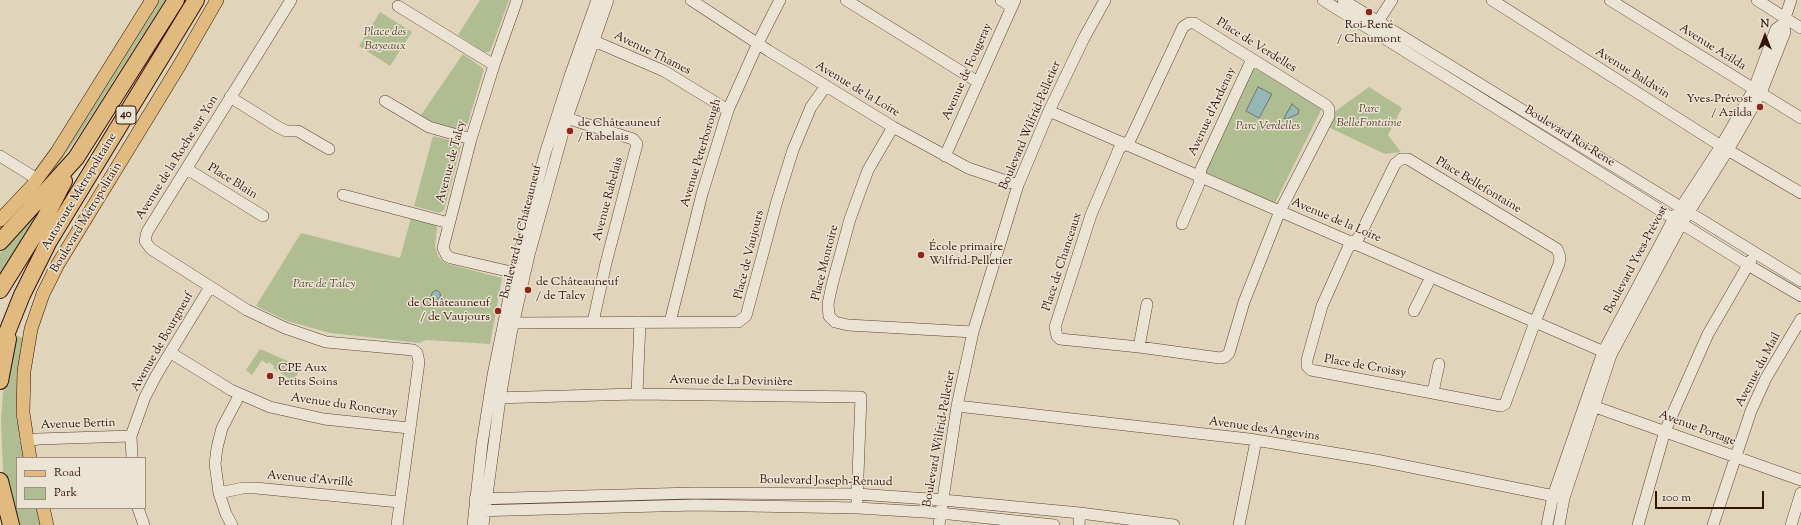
<!DOCTYPE html>
<html>
<head>
<meta charset="utf-8">
<style>
	body { margin:0 }
	#map { position:relative; width:1801px; height:525px; overflow:hidden; background:#e0d4bb; font-family:"Sorts Mill Goudy",serif }
	canvas { display:block }
	.legend { position:absolute; left:16px; top:457px; width:130px; height:52px; box-sizing:border-box; background:#ebe3d3; border:1px solid #a28f81; margin:0; padding:5px 7px; list-style:none; font-size:12px; color:#351206 }
	.legend li { display:flex; align-items:center; gap:8px; height:20px }
	.legend b { width:20px; border:1px solid #a28f81 }
	.north { position:absolute; left:1745px; top:16px; width:40px; height:40px; -webkit-text-stroke:3px #ebe3d3; paint-order:stroke; rotate:0deg; font-size:11px; font-weight:700; line-height:16px; text-align:center; color:#351206 }
	.north::after { content:''; display:block; margin:auto; width:14px; height:18px; background:#351206; clip-path:polygon(50% 0,100% 100%,50% 72%,0 100%) }
	.scale { position:absolute; left:1655px; top:491px; width:109px; height:18px; box-sizing:border-box; border:2px solid #351206; border-top:0; padding-left:5px; font-size:12px; line-height:14px; white-space:nowrap; color:#351206; -webkit-text-stroke:3px #ebe3d3; paint-order:stroke }
</style>
</head>
<body>
<div id="map">
<canvas width="1801" height="525"></canvas>
<ul class="legend">
<li><b style="height:5px;background:#e0ba7e"></b>Road</li>
<li><b style="height:11px;background:#b0bd92"></b>Park</li>
</ul>
<div class="north">N</div>
<div class="scale">100 m</div>
</div>
<script>
const c = document.querySelector('canvas').getContext('2d');
c.lineJoin = 'round';
function fill(path, color) { c.fillStyle = color; c.fill(path, 'evenodd'); }
const toPath = rows => new Path2D(rows.map(r => 'M' + r).join(''));
function stroke(path, color, width, dash) { c.strokeStyle = color; c.lineWidth = width; c.lineCap = dash ? 'butt' : 'round'; c.setLineDash(dash || []); c.stroke(path); }
function drawText(font, color, halo, rows, align = 'center') {
  c.font = font + ' "Sorts Mill Goudy",serif'; c.lineWidth = 3; c.setLineDash([]); c.textBaseline = 'middle'; c.strokeStyle = halo; c.fillStyle = color; for (const [text, x, y, turn = 0] of rows) {
    c.save(); c.translate(x, y); c.rotate((+turn || 0) * Math.PI / 180); c.textAlign = isNaN(turn) ? turn : align; if (halo) c.strokeText(text, 0, 0); c.fillText(text, 0, 0); c.restore();
  }
}
const green = toPath([
	[158,0,165,0,81,132,53,172,0,232,0,228,31,197,60,160],
	[480,0,509,0,491,49,489,52,484,52,458,35],
	[380,12,412,32,390,66,359,46],
	[463,54,484,69,467,126,465,128,458,130,433,123,421,115],
	[1253,67,1322,108,1275,203,1203,171],
	[1369,87,1402,108,1388,135,1401,152,1385,154,1326,126,1333,113],
	[433,136,458,142,461,146,444,210,439,213,414,206],
	[39,211,29,230,0,280,0,253],
	[411,218,435,225,437,227,435,246,438,256,441,260,448,264,502,278,490,344,426,340,420,343,330,333,287,321,256,306,301,233,400,258],
	[17,336,24,338,25,458,17,458,17,508,36,508,41,525,16,525,7,493,3,471,1,421,3,393,7,371],
	[260,349,302,367,293,381,273,368,274,366,269,362,267,364,262,360,252,375,246,370]
]);
const water = toPath([
	[1258,87,1272,94,1259,118,1246,111,1258,87],
	[1292,104,1299,110,1298,114,1286,119,1284,118,1292,104],
	'431.5 295a4.5 4.5 0 1 1 9 0a4.5 4.5 0 1 1-9 0Z'
]);
const minor = toPath([
	[291,0,147,232,145,241,151,249,247,310,285,328,326,342,413,350,417,353,419,362,397,525],
	[517,0,494,65,471,139,443,248,447,256,451,258,520,274],
	[691,0,769,51,893,127,968,168,1018,185],
	[846,0,978,82],
	[1001,0,1012,7],
	[1323,0,1748,265,1801,296],
	[1343,0,1801,281],
	[1492,0,1721,146,1801,193],
	[1610,0,1801,118],
	[1757,0,1801,28],
	[398,6,494,65],
	[1189,23,1194,23,1326,105,1329,109,1329,116,1280,211,1244,302,1229,353,1225,357,1220,358,1139,347,1060,339,1057,336,1055,327,1091,215,1119,149,1130,140,1183,27,1189,23],
	[1375,26,1392,0],
	[587,38,664,71,728,110],
	[230,97,278,127,286,131,298,131,329,149],
	[385,101,429,127,471,139],
	[1049,111,1611,355],
	[560,116,633,139,637,144,606,263,593,322],
	[893,127,868,170,850,219,832,285,828,304,829,316,835,322,848,325,973,332],
	[0,156,37,179],
	[945,156,1015,0],
	[1401,159,1408,159,1557,249,1560,257,1559,264,1535,322,1505,404,1501,406,1311,370,1307,366,1307,360,1322,306,1348,248,1359,237,1395,164,1401,159],
	[187,169,263,216],
	[343,195,449,223],
	[1182,224,1199,184,1201,169,1252,59],
	[1414,311,1431,277],
	[670,322,702,194,728,110,758,43,780,0],
	[508,323,738,322,746,316,777,201,793,150,811,107,826,86],
	[1139,347,1147,304],
	[171,353,231,390,270,407,324,419,409,428],
	[1433,392,1439,364],
	[637,394,640,322],
	[493,398,637,394,861,397,857,501],
	[1587,404,1801,480],
	[957,406,1249,439,1376,460,1564,498],
	[26,441,38,439,131,436],
	[132,458,131,436,145,397,157,374,210,287],
	[219,493,243,488,256,488,399,502],
	[475,499,694,493,857,494,943,500,1080,513,1174,525],
	[138,508,144,525],
	[474,511,695,505,858,508,940,513,1054,525],
	[232,525,226,514,219,493,215,464,217,448,222,428,240,394],
	[473,525,482,444,493,375,514,273,545,154,570,76,597,0],
	[483,525,500,399,511,334,529,255,567,118,608,0],
	[939,525,957,406,973,332,1018,185,1049,111,1084,38,1105,0],
	[1079,525,1080,513],
	[1239,525,1256,441],
	[1547,525,1553,496,1603,352,1674,218,1721,146,1754,89,1776,29,1783,24,1791,0],
	[1559,525,1564,498,1611,355,1682,223,1728,150,1761,93,1785,32,1783,24],
	[1638,525,1665,431,1708,334,1751,260],
	[1713,525,1751,411,1766,378,1801,319],
	[1791,525,1801,493]
]);
const major = toPath([
	[0,220,32,186,57,152,152,0],
	[30,458,23,413,24,371,31,329,43,294,58,264,179,66,217,0],
	[43,508,47,525]
]);
const highway = toPath([
	[0,242,76,158,176,0],
	[0,290,45,218,64,181],
	[0,350,22,295,49,241,196,0],
	[0,381,8,339],
	[0,481,11,525]
]);
const markers = [
	[1369,12,4,"#8f2418"],
	[1760,107,4,"#8f2418"],
	[570,131,4,"#8f2418"],
	[921,255,4,"#8f2418"],
	[528,290,4,"#8f2418"],
	[498,311,4,"#8f2418"],
	[270,376,4,"#8f2418"]
];
const shields = [
	[126,115,20]
];
const shieldNames = [
	["40",126,115]
];
const poiNames = [
	["Roi-René",1369,26,"center"],
	["/ Chaumont",1369,40,"center"],
	["Yves-Prévost",1752,100,"right"],
	["/ Azilda",1752,114,"right"],
	["de Châteauneuf",578,124],
	["/ Rabelais",578,138],
	["École primaire",929,248],
	["Wilfrid-Pelletier",929,262],
	["de Châteauneuf",536,283],
	["/ de Talcy",536,297],
	["de Châteauneuf",490,304,"right"],
	["/ de Vaujours",490,318,"right"],
	["CPE Aux",278,369],
	["Petits Soins",278,383]
];
const parkNames = [
	["Place des",385,33],
	["Bayeaux",385,47],
	["Parc",1369,110],
	["BelleFontaine",1369,124],
	["Parc Verdelles",1268,127],
	["Parc de Talcy",324,285]
];
const streetNames = [
	["Place de Verdelles",1256,46,32],
	["Avenue Azilda",1712,48,32],
	["Avenue Thames",652,54,26],
	["Avenue de Fougeray",968,72,-66],
	["Avenue Baldwin",1632,74,32],
	["Avenue de la Loire",857,90,31],
	["Avenue d'Ardenay",1213,112,-65],
	["Boulevard Wilfrid-Pelletier",1031,126,-67],
	["Boulevard Roi-René",1569,137,32],
	["Avenue Peterborough",702,153,-73],
	["Avenue de la Roche sur Yon",178,158,-58],
	["Avenue de Talcy",452,162,-75],
	["Place Blain",232,182,32],
	["Place Bellefontaine",1478,186,31],
	["Autoroute Métropolitaine",80,192,-59],
	["Avenue Rabelais",609,199,-75],
	["Boulevard Métropolitain",87,218,-59],
	["Avenue de la Loire",1336,221,23],
	["Boulevard de Châteauneuf",522,232,-76],
	["Place de Vaujours",750,255,-76],
	["Boulevard Yves-Prévost",1637,260,-62],
	["Place de Chanceaux",1063,262,-72],
	["Place Montoire",826,263,-76],
	["Avenue de Bourgneuf",163,342,-60],
	["Place de Croissy",1365,367,10],
	["Avenue du Mail",1759,370,-62],
	["Avenue de La Devinière",731,382,1],
	["Avenue du Ronceray",344,406,8],
	["Avenue Bertin",78,425,-2],
	["Avenue Portage",1697,429,20],
	["Avenue des Angevins",1264,430,8],
	["Boulevard Wilfrid-Pelletier",940,439,-80],
	["Avenue d'Avrillé",310,480,5],
	["Boulevard Joseph-Renaud",826,482,1]
];
fill(green, '#b0bd92');
fill(water, '#95b7b6');
stroke(water, '#6f7570', 1);
stroke(minor, '#604233', 12);
stroke(major, '#351206', 14);
stroke(highway, '#351206', 18);
stroke(minor, '#ebe3d3', 11);
stroke(major, '#e0ba7e', 13);
stroke(highway, '#e0ba7e', 16);
for (const [x, y, r, color] of markers) { const dot = new Path2D(); dot.arc(x, y, r, 0, 2 * Math.PI); c.fillStyle = color; c.fill(dot); stroke(dot, '#ebe3d3', 1.5); }
for (const [x, y, w] of shields) { const box = new Path2D(); box.roundRect(x - w / 2, y - 9, w, 18, 3); c.fillStyle = '#ebe3d3'; c.fill(box); stroke(box, '#351206', 1); }
drawText('bold 11px', '#351206', null, shieldNames);
drawText('12px', '#351206', '#ebe3d3', poiNames, 'left');
drawText('italic 12px', '#5a4530', '#ebe3d3', parkNames);
drawText('12px', '#351206', '#ebe3d3', streetNames);
</script>
</body>
</html>
